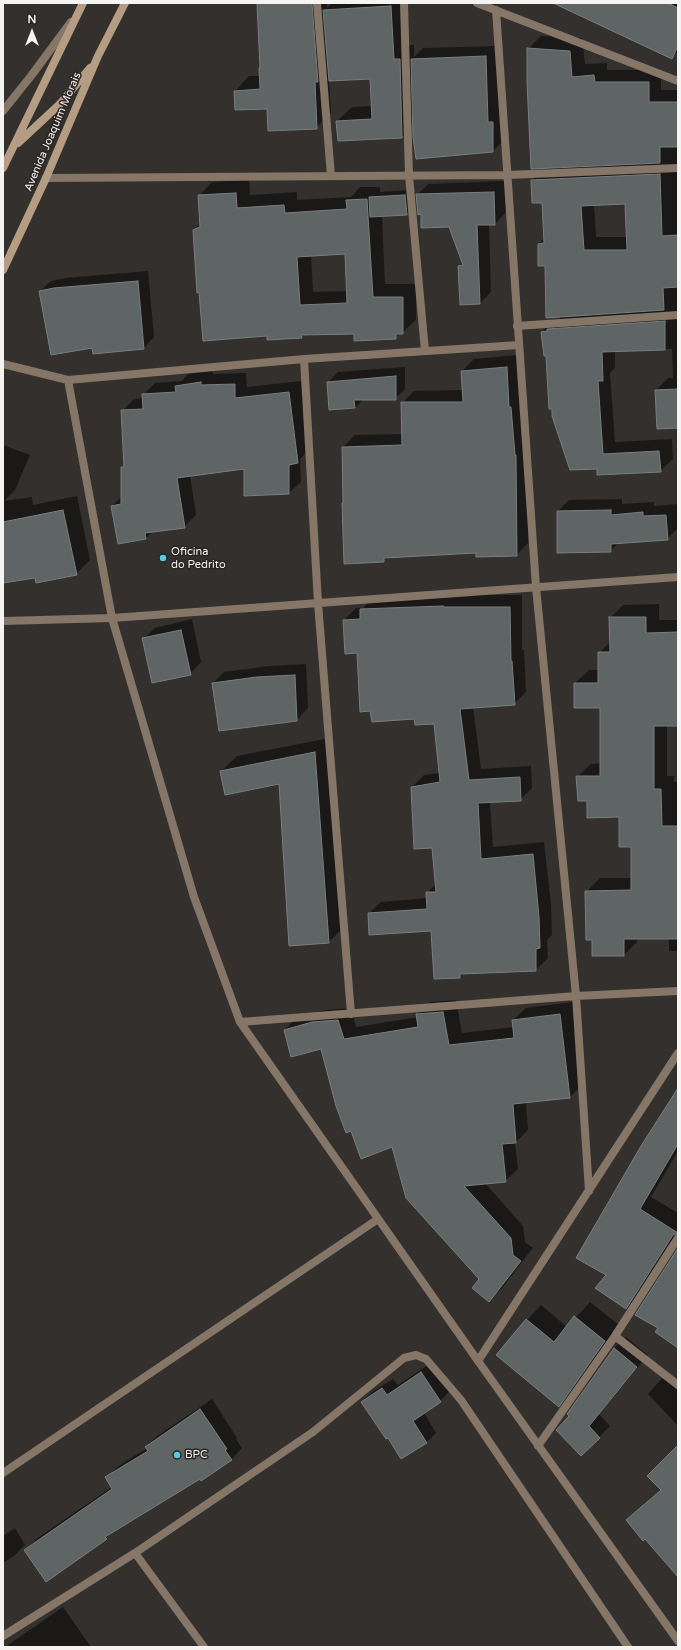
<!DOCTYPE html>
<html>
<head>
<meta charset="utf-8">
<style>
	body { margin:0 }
	#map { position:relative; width:681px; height:1650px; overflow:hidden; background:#33302d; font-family:"Varela Round",sans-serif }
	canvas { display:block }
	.frame { position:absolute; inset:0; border:4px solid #f6f4f2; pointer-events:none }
	.north { position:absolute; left:12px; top:12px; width:40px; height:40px; -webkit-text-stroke:3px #292623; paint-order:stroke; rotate:0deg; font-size:11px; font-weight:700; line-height:16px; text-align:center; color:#f6f4f2 }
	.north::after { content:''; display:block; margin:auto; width:14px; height:18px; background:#f6f4f2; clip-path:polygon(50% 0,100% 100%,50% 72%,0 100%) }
</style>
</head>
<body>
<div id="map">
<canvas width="681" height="1650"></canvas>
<div class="frame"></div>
<div class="north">N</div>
</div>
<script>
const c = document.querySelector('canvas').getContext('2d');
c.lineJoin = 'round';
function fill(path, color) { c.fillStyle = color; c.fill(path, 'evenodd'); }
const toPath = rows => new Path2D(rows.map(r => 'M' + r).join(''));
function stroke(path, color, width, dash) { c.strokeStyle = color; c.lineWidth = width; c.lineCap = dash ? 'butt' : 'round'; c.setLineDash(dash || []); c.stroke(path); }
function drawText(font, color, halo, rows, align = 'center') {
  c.font = font + ' "Varela Round",sans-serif'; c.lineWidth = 3; c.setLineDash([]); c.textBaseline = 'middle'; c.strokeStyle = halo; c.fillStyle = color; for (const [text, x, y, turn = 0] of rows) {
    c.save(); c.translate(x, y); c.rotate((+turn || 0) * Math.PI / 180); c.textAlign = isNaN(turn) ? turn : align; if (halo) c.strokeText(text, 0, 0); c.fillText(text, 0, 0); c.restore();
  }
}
const shadow = toPath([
	[258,3,327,3,327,8,332,3,406,3,408,45,414,45,414,57,423,48,497,46,499,111,503,111,504,140,493,151,416,124,402,137,337,121,352,107,372,106,371,78,329,80,331,113,316,128,268,108,235,91,249,76,260,76,261,67],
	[555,3,678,3,678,51,672,57],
	[541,36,582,38,585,64,607,63,607,70,661,70,661,90,678,90,678,427,656,390,668,378,673,378,672,349,615,351,615,368,610,373,615,442,672,439,673,459,660,471,598,468,547,355,542,332,555,319,559,319,561,316,539,244,544,238,543,202,533,202,532,180,545,167,528,49],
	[626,203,628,237,596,237,594,204],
	[249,180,250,195,297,192,297,200,351,197,360,187,380,187,380,192,410,190,412,209,407,214,382,215,385,284,416,284,416,320,402,333,400,333,395,338,355,333,304,334,301,337,268,335,194,231,201,223,199,196,212,182],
	[346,253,347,291,313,292,311,255],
	[505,181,506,212,495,224,489,224,491,292,480,303,461,304,459,266,463,262,450,226,422,213,417,195,428,184],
	[148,271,154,337,144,348,93,347,40,291,51,281,65,278],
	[518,355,528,444,528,543,516,556,477,552,388,557,383,561,344,502,343,447,355,435,403,434,402,403,414,391,464,390,462,371,474,359],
	[405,367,405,389,395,399,364,399,355,408,328,382,338,372],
	[213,371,213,374,246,373,247,387,301,381,309,450,300,459,301,482,289,493,245,468,190,475,196,515,184,527,153,531,146,538,119,543,112,506,122,496,122,468,125,465,122,411,134,399,143,398,143,395,155,383,182,381,188,374],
	[3,445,30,455,15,490,4,501,32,497,33,505,77,496,90,560,76,574,3,582],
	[622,499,622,504,654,502,654,506,677,504,678,528,667,539,619,542,611,551,558,511,569,500],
	[455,595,522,595,522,650,524,650,526,692,514,704,473,707,481,769,531,766,532,788,520,800,490,802,493,847,544,842,551,904,552,935,547,940,548,958,536,970,463,973,460,977,432,930,369,913,381,902,428,898,427,893,437,883,433,847,412,787,424,775,440,773,435,723,415,718,358,652,344,620,356,608,363,608,373,598],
	[659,604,659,620,678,620,678,725,667,725,667,776,674,776,674,782,678,782,678,951,669,951,669,938,637,938,637,942,624,955,593,939,586,892,600,878,632,878,632,846,620,816,588,800,577,777,591,764,601,763,601,707,575,683,589,670,599,670,599,653,610,642,610,618,623,605],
	[192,619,201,662,190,674,143,639,155,628],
	[306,664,308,708,297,720,213,683,224,672,269,666],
	[330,738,344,927,329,942,280,783,221,771,237,756],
	[456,1000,462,1033,514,1027,513,1020,526,1008,573,1002,582,1085,570,1097,526,1102,528,1130,515,1143,518,1169,505,1181,485,1183,523,1226,525,1242,533,1248,502,1288,489,1300,481,1279,392,1146,322,1048,285,1030,297,1017,326,1010,351,1008,356,1027,418,1017,417,1014,430,1002],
	[678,1090,678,1151,651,1197,678,1213,678,1233,638,1296,626,1308,607,1275],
	[590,1302,619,1325,573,1391,558,1406,527,1320,541,1305,567,1327],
	[626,1337,648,1355,599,1414,610,1426,599,1437,568,1414,614,1348],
	[431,1363,450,1391,440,1401,424,1413,436,1433,426,1443,388,1436,362,1402,372,1392,393,1379,398,1385],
	[664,1376,678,1386,678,1426,648,1394],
	[212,1399,237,1438,236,1439,242,1448,232,1459,115,1530,106,1538,25,1550,36,1539,112,1487,106,1478,117,1467,147,1448,146,1447,157,1436],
	[678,1446,678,1576,645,1537,628,1520,661,1489],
	[15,1528,25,1545,14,1556,3,1563,3,1536],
	[63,1607,91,1647,5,1647]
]);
const building = toPath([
	[257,3,312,3,318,82,315,82,317,129,268,131,267,109,235,110,234,91,260,89,259,68,260,68,257,3],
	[553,3,668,3,678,8,678,46,672,59,553,3],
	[391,6,394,59,400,59,402,138,338,141,336,121,372,119,370,79,329,81,323,10,391,6],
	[527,48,570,51,572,77,594,75,595,82,649,82,649,102,678,102,678,147,660,147,660,163,531,169,527,82,527,48],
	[486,56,488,122,493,122,493,152,416,159,413,137,411,59,486,56],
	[660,174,662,236,678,235,678,287,663,288,664,310,546,318,545,266,538,266,538,244,544,243,542,203,532,203,531,180,660,174],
	[625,204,627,250,584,250,581,206,625,204],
	[494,192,495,225,477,225,480,304,460,305,458,266,463,265,449,227,421,228,421,214,418,215,416,194,494,192],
	[236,193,237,208,284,205,285,213,347,209,346,200,367,199,373,297,403,297,403,334,396,334,396,339,354,341,354,334,301,335,302,338,267,340,267,336,203,341,199,292,197,293,193,230,200,227,198,195,236,193],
	[345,254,347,303,300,305,297,257,345,254],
	[405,195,407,215,370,217,369,197,405,195],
	[138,281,144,349,93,354,92,348,51,355,39,291,54,288,138,281],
	[665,321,665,350,602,352,603,381,598,381,603,454,659,451,661,472,597,475,597,469,570,470,552,416,552,409,549,409,546,356,544,356,541,332,547,331,547,329,665,321],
	[507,367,509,407,511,407,515,455,516,455,517,556,476,557,476,553,384,558,384,562,344,564,342,503,343,503,342,447,402,445,401,402,463,402,461,371,507,367],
	[396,376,396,400,354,400,355,408,329,410,327,382,396,376],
	[201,382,201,385,235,384,235,398,289,392,298,463,289,465,289,494,244,496,244,469,177,478,185,528,145,533,146,539,118,544,111,506,121,504,121,467,124,467,121,410,143,409,142,394,176,392,175,386,201,382],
	[678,389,678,428,657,429,655,390,678,389],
	[63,510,77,575,36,583,35,578,3,583,3,522,63,510],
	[611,510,611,515,643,512,643,516,666,515,668,540,611,544,611,552,557,553,557,511,611,510],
	[443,606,443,607,510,607,511,661,512,661,515,705,460,709,469,780,520,777,521,801,478,803,481,859,533,854,539,917,540,948,536,949,536,971,460,974,460,978,434,979,431,931,369,935,368,913,427,909,426,892,436,892,432,848,414,849,411,787,440,782,434,724,415,725,414,719,372,722,370,711,360,712,357,653,345,654,343,620,360,619,360,609,443,606],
	[609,617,646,617,646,633,678,632,678,726,654,726,654,789,661,789,662,826,678,826,678,939,624,939,624,956,592,956,592,940,586,940,585,891,631,890,631,847,619,847,619,817,587,818,587,801,578,801,576,776,600,776,600,708,574,708,574,683,598,683,598,652,610,652,609,617],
	[181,630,191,675,152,683,142,638,181,630],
	[295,675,297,721,219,731,212,683,257,677,295,675],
	[315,752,329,943,289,946,279,784,225,795,220,771,315,752],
	[443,1012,449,1045,514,1038,512,1020,560,1014,570,1098,513,1104,516,1143,502,1144,506,1182,464,1186,511,1238,513,1255,521,1261,489,1302,472,1288,479,1279,406,1198,392,1147,361,1159,351,1131,346,1133,336,1106,321,1049,291,1057,284,1030,312,1022,338,1020,344,1039,418,1027,416,1014,443,1012],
	[678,1088,678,1144,640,1209,678,1233,673,1235,626,1309,595,1288,606,1275,576,1258,641,1146,678,1088],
	[678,1248,678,1348,655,1332,658,1328,635,1315,678,1248],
	[574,1316,605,1341,559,1407,496,1355,526,1319,554,1342,574,1316],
	[614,1348,637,1367,589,1426,600,1438,581,1456,556,1430,569,1416,567,1414,614,1348],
	[421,1372,441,1402,413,1421,427,1443,401,1459,388,1438,386,1439,361,1402,382,1388,387,1395,421,1372],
	[200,1409,227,1449,225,1450,232,1460,201,1481,200,1479,105,1537,107,1539,46,1582,24,1550,112,1489,105,1477,148,1451,145,1447,200,1409],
	[678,1445,678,1577,645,1539,643,1541,626,1520,661,1490,647,1476,678,1445]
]);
const lane = toPath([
	[3,1473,378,1219],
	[135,1553,204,1647],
	[3,1636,135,1553,313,1432,404,1358,416,1355,426,1359,461,1400,628,1647]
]);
const street = toPath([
	[317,3,331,176],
	[404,3,409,176,425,351],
	[477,3,678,81],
	[496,10,536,587,576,996,589,1191],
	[3,111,31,76,71,22],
	[46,178,507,175,678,168],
	[517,326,678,315],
	[304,359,318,603,351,1014],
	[3,364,68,380,112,618,194,897,240,1022,478,1361,678,1641],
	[68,380,304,359,519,345],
	[3,621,112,618,678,577],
	[240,1022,576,996,678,991],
	[615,1336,678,1385],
	[478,1361,678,1053],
	[538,1446,615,1336,678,1238]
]);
const secondary = toPath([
	[18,143,60,104,90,68],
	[3,168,83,3],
	[3,270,46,178,98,56,125,3]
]);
const markers = [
	[163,558,4,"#58c9e3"],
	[177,1455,4,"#58c9e3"]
];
const streetNames = [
	["Avenida Joaquim Morais",53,132,-67]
];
const poiNames = [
	["Oficina",171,552],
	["do Pedrito",171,565],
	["BPC",185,1455]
];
fill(shadow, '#0007');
fill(building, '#5f6465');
stroke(building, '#797e80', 1);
stroke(lane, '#857667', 8);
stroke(street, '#857667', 8);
stroke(secondary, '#b59d84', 8);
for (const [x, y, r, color] of markers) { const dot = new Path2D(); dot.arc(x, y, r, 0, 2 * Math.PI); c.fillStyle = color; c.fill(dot); stroke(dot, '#292623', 1.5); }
drawText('11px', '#f6f4f2', '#292623', streetNames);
drawText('11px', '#f6f4f2', '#292623', poiNames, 'left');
</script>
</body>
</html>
